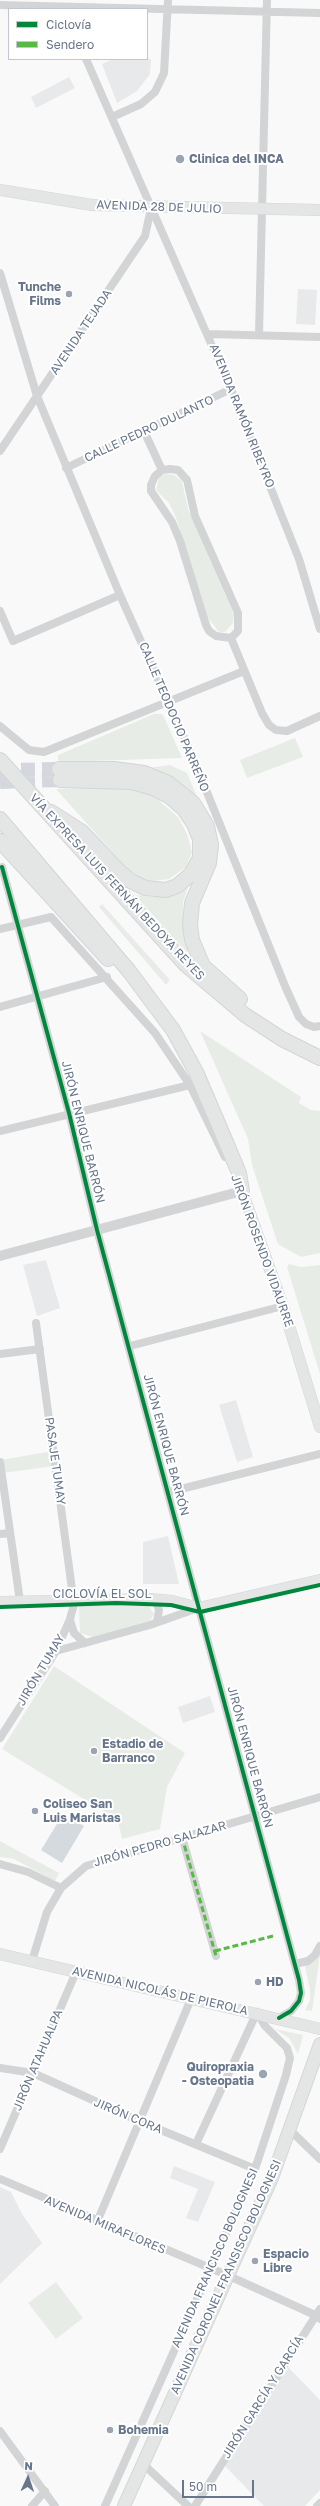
<!DOCTYPE html>
<html>
<head>
<meta charset="utf-8">
<style>
	body { margin:0 }
	#map { position:relative; width:320px; height:2506px; overflow:hidden; background:#f9f9f9; font-family:"Golos Text",sans-serif }
	canvas { display:block }
	.legend { position:absolute; left:8px; top:8px; width:140px; height:52px; box-sizing:border-box; background:#fff; border:1px solid #c2c8d1; margin:0; padding:5px 7px; list-style:none; font-size:12px; color:#67768b }
	.legend li { display:flex; align-items:center; gap:8px; height:20px }
	.legend b { width:20px; border:1px solid #c2c8d1 }
	.north { position:absolute; left:8px; top:2458px; width:40px; height:40px; -webkit-text-stroke:3px #fff; paint-order:stroke; rotate:3deg; font-size:11px; font-weight:700; line-height:16px; text-align:center; color:#67768b }
	.north::after { content:''; display:block; margin:auto; width:14px; height:18px; background:#67768b; clip-path:polygon(50% 0,100% 100%,50% 72%,0 100%) }
	.scale { position:absolute; left:182px; top:2480px; width:72px; height:18px; box-sizing:border-box; border:2px solid #67768b; border-top:0; padding-left:5px; font-size:12px; line-height:14px; white-space:nowrap; color:#67768b; -webkit-text-stroke:3px #fff; paint-order:stroke }
</style>
</head>
<body>
<div id="map">
<canvas width="320" height="2506"></canvas>
<ul class="legend">
<li><b style="height:5px;background:#00873e"></b>Ciclovía</li>
<li><b style="height:5px;background:#58b947"></b>Sendero</li>
</ul>
<div class="north">N</div>
<div class="scale">50 m</div>
</div>
<script>
const c = document.querySelector('canvas').getContext('2d');
c.lineJoin = 'round';
function fill(path, color) { c.fillStyle = color; c.fill(path, 'evenodd'); }
const toPath = rows => new Path2D(rows.map(r => 'M' + r).join(''));
function stroke(path, color, width, dash) { c.strokeStyle = color; c.lineWidth = width; c.lineCap = dash ? 'butt' : 'round'; c.setLineDash(dash || []); c.stroke(path); }
function drawText(font, color, halo, rows, align = 'center') {
  c.font = font + ' "Golos Text",sans-serif'; c.lineWidth = 4; c.setLineDash([]); c.textBaseline = 'middle'; c.strokeStyle = halo; c.fillStyle = color; for (const [text, x, y, turn = 0] of rows) {
    c.save(); c.translate(x, y); c.rotate((+turn || 0) * Math.PI / 180); c.textAlign = isNaN(turn) ? turn : align; if (halo) c.strokeText(text, 0, 0); c.fillText(text, 0, 0); c.restore();
  }
}
const built = toPath([
	[147,57,151,60,150,74,137,91,117,103,102,64,113,59,147,59],
	[69,77,75,88,36,108,31,97],
	[298,289,317,290,315,325,296,324],
	[46,1260,60,1308,37,1316,23,1265],
	[236,1400,253,1457,237,1462,219,1405],
	[168,1536,179,1584,143,1584,143,1542],
	[210,1696,215,1712,183,1723,178,1707],
	[174,2166,215,2182,198,2222,186,2218,198,2189,170,2178],
	[0,2187,11,2192,22,2214,42,2243,0,2284],
	[288,2367,320,2400,320,2490,305,2506,264,2506,224,2465]
]);
const green = toPath([
	[165,474,174,475,182,481,188,509,234,615,233,623,225,632,219,632,208,618,176,518,169,503,156,490,159,477],
	[154,714,162,714,164,717,182,758,61,762,58,760,58,755],
	[295,738,303,757,247,778,240,760],
	[170,765,187,773,201,806,147,768],
	[124,787,148,791,178,817,187,834,192,852,186,867,169,879,145,882,123,864,56,789],
	[189,884,183,902,183,932,188,947,187,953,135,895,152,897,166,896],
	[102,904,170,980,166,985,99,907],
	[200,1031,301,1097,299,1103,311,1110,320,1111,320,1253,301,1257,278,1244,252,1165,248,1139],
	[289,1264,301,1267,320,1265,320,1374,287,1267],
	[52,1451,54,1466,3,1473,1,1460],
	[83,1605,148,1605,154,1614,150,1621,93,1637,80,1633,79,1607],
	[54,1666,185,1753,167,1787,160,1829,122,1839,118,1820,2,1749],
	[0,1841,59,1873,55,1881,14,1859,0,1857],
	[320,1955,312,2011,305,2010,310,2000,310,1990,305,1966],
	[275,2029,303,2035,298,2054,289,2038],
	[56,2282,83,2318,56,2339,28,2303]
]);
const water = toPath([
	[63,1814,84,1826,62,1863,41,1850]
]);
const motorwayTunnel = toPath([
	[0,770,59,769],
	[0,782,60,780]
]);
const minor = toPath([
	[0,5,320,13],
	[86,59,231,389,299,559,320,629],
	[112,117,141,104,155,92,164,73,168,0],
	[0,273,37,396,120,595,192,755,285,986,299,1017,306,1024,314,1027,320,1026],
	[208,334,320,337],
	[259,335,267,0],
	[144,431,162,470],
	[0,451,145,236,151,208],
	[66,468,231,389],
	[170,469,178,470,187,480,195,516,238,613,238,631,231,638,216,636,209,631,206,625,180,541,172,522,151,491,151,485,155,476,162,470,170,469],
	[0,611,13,641,120,595],
	[231,638,262,713,269,725,276,730,287,731,320,716],
	[0,726,29,750,44,752,244,671],
	[2,867,69,1113,97,1230,299,1980,301,1993,299,2001,291,2011,279,2018],
	[0,929,51,917,155,1033,190,1085,225,1157],
	[0,1007,107,977],
	[0,1131,190,1085],
	[130,1346,283,1306],
	[0,1354,40,1349],
	[0,1462,20,1601],
	[169,1492,320,1454],
	[0,1534,10,1533],
	[150,1599,157,1604,159,1610,157,1622],
	[70,1620,74,1633,85,1643],
	[56,1651,150,1625,198,1608],
	[0,1738,56,1651,70,1619,74,1604,36,1323],
	[182,1837,216,1956],
	[0,1864,28,1872,61,1888],
	[32,1961,47,1912,61,1888,86,1866,320,1797],
	[295,1964,308,1961,315,1955,320,1946],
	[0,2068,33,2073,139,2121,255,2169],
	[290,2130,320,2159],
	[196,2144,257,2012],
	[0,2149,76,1972],
	[0,2179,229,2276,315,2315,320,2319],
	[97,2222,191,1999],
	[0,2431,55,2506],
	[142,2463,188,2506],
	[32,2506,45,2491],
	[105,2506,255,2169,286,2075,290,2058,287,2048,265,2026,257,2012],
	[195,2506,320,2309],
	[317,2506,320,2503]
]);
const tertiary = toPath([
	[0,1256,242,1191]
]);
const secondary = toPath([
	[0,190,92,205,320,210],
	[242,1191,283,1306,320,1427],
	[0,1602,150,1599,172,1601,199,1608,320,1580],
	[0,1954,320,2029]
]);
const primary = toPath([
	[124,2506,272,2178,320,2044]
]);
const motorway = toPath([
	[0,760,186,965,245,1015,282,1039,320,1058],
	[59,769,114,769,144,773,168,783,193,803,207,826,211,845,209,863,192,903,190,925,192,940,203,966,240,999],
	[51,812,82,832,118,870,131,881,145,888,166,890,177,886,191,874,200,858,200,839,194,824,184,809,169,796,153,788,132,782,60,780],
	[0,819,129,971,173,1030,196,1072,220,1128,239,1173,242,1191],
	[0,841,108,959]
]);
const quiet = toPath([
	[182,1837,216,1956],
	[215,1951,273,1936]
]);
const cycleway = toPath([
	[2,867,69,1113,97,1230,299,1980,301,1993,299,2001,291,2011,279,2018],
	[0,1607,116,1603,171,1605,200,1612,320,1585]
]);
const markers = [
	[180,159,5,"#9aa4b2"],
	[69,294,4,"#9aa4b2"],
	[94,1751,4,"#9aa4b2"],
	[35,1811,4,"#9aa4b2"],
	[258,1982,4,"#9aa4b2"],
	[263,2074,5,"#9aa4b2"],
	[255,2261,4,"#9aa4b2"],
	[110,2430,4,"#9aa4b2"]
];
const poiNames = [
	["Clinica del INCA",189,159],
	["Tunche",61,287,"right"],
	["Films",61,301,"right"],
	["Estadio de",102,1744],
	["Barranco",102,1758],
	["Coliseo San",43,1804],
	["Luis Maristas",43,1818],
	["HD",266,1982],
	["Quiropraxia",254,2067,"right"],
	["- Osteopatia",254,2081,"right"],
	["Espacio",263,2254],
	["Libre",263,2268],
	["Bohemia",118,2430]
];
const streetNames = [
	["AVENIDA 28 DE JULIO",159,207,2],
	["AVENIDA TEJADA",81,332,-56],
	["AVENIDA RAMÓN RIBEYRO",242,416,68],
	["CALLE PEDRO DULANTO",149,429,-25],
	["CALLE TEODOCIO PARREÑO",174,717,67],
	["VÍA EXPRESA LUIS FERNÁN BEDOYA REYES",117,887,47],
	["JIRÓN ENRIQUE BARRÓN",83,1132,76],
	["JIRÓN ROSENDO VIDAURRE",262,1251,70],
	["JIRÓN ENRIQUE BARRÓN",166,1445,75],
	["PASAJE TUMAY",55,1461,82],
	["CICLOVÍA EL SOL",102,1594],
	["JIRÓN TUMAY",41,1670,-59],
	["JIRÓN ENRIQUE BARRÓN",250,1757,75],
	["JIRÓN PEDRO SALAZAR",160,1844,-16],
	["AVENIDA NICOLÁS DE PIEROLA",160,1991,13],
	["JIRÓN ATAHUALPA",38,2060,-67],
	["JIRÓN CORA",128,2116,23],
	["AVENIDA MIRAFLORES",105,2225,23],
	["AVENIDA FRANCISCO BOLOGNESI",215,2258,-66],
	["AVENIDA CORONEL FRANSISCO BOLOGNESI",226,2277,-66],
	["JIRÓN GARCÍA Y GARCÍA",263,2397,-58]
];
fill(built, '#e8e9ea');
fill(green, '#e8ece7');
fill(water, '#d4dade');
stroke(motorwayTunnel, '#d4d8de', 14, [14, 7]);
stroke(secondary, '#d4d6d8', 12);
stroke(primary, '#d5d6d8', 14);
stroke(motorway, '#d4d5d7', 16);
stroke(minor, '#d3d4d5', 8);
stroke(tertiary, '#d3d4d5', 10);
stroke(secondary, '#e4e5e5', 11);
stroke(primary, '#e4e5e5', 12);
stroke(motorway, '#e4e5e5', 14);
stroke(quiet, '#58b947', 3, [6, 3]);
stroke(cycleway, '#00873e', 4);
for (const [x, y, r, color] of markers) { const dot = new Path2D(); dot.arc(x, y, r, 0, 2 * Math.PI); c.fillStyle = color; c.fill(dot); stroke(dot, '#fff', 1.5); }
drawText('bold 12px', '#67768b', '#fff', poiNames, 'left');
drawText('12px', '#67768b', '#fff', streetNames);
</script>
</body>
</html>
